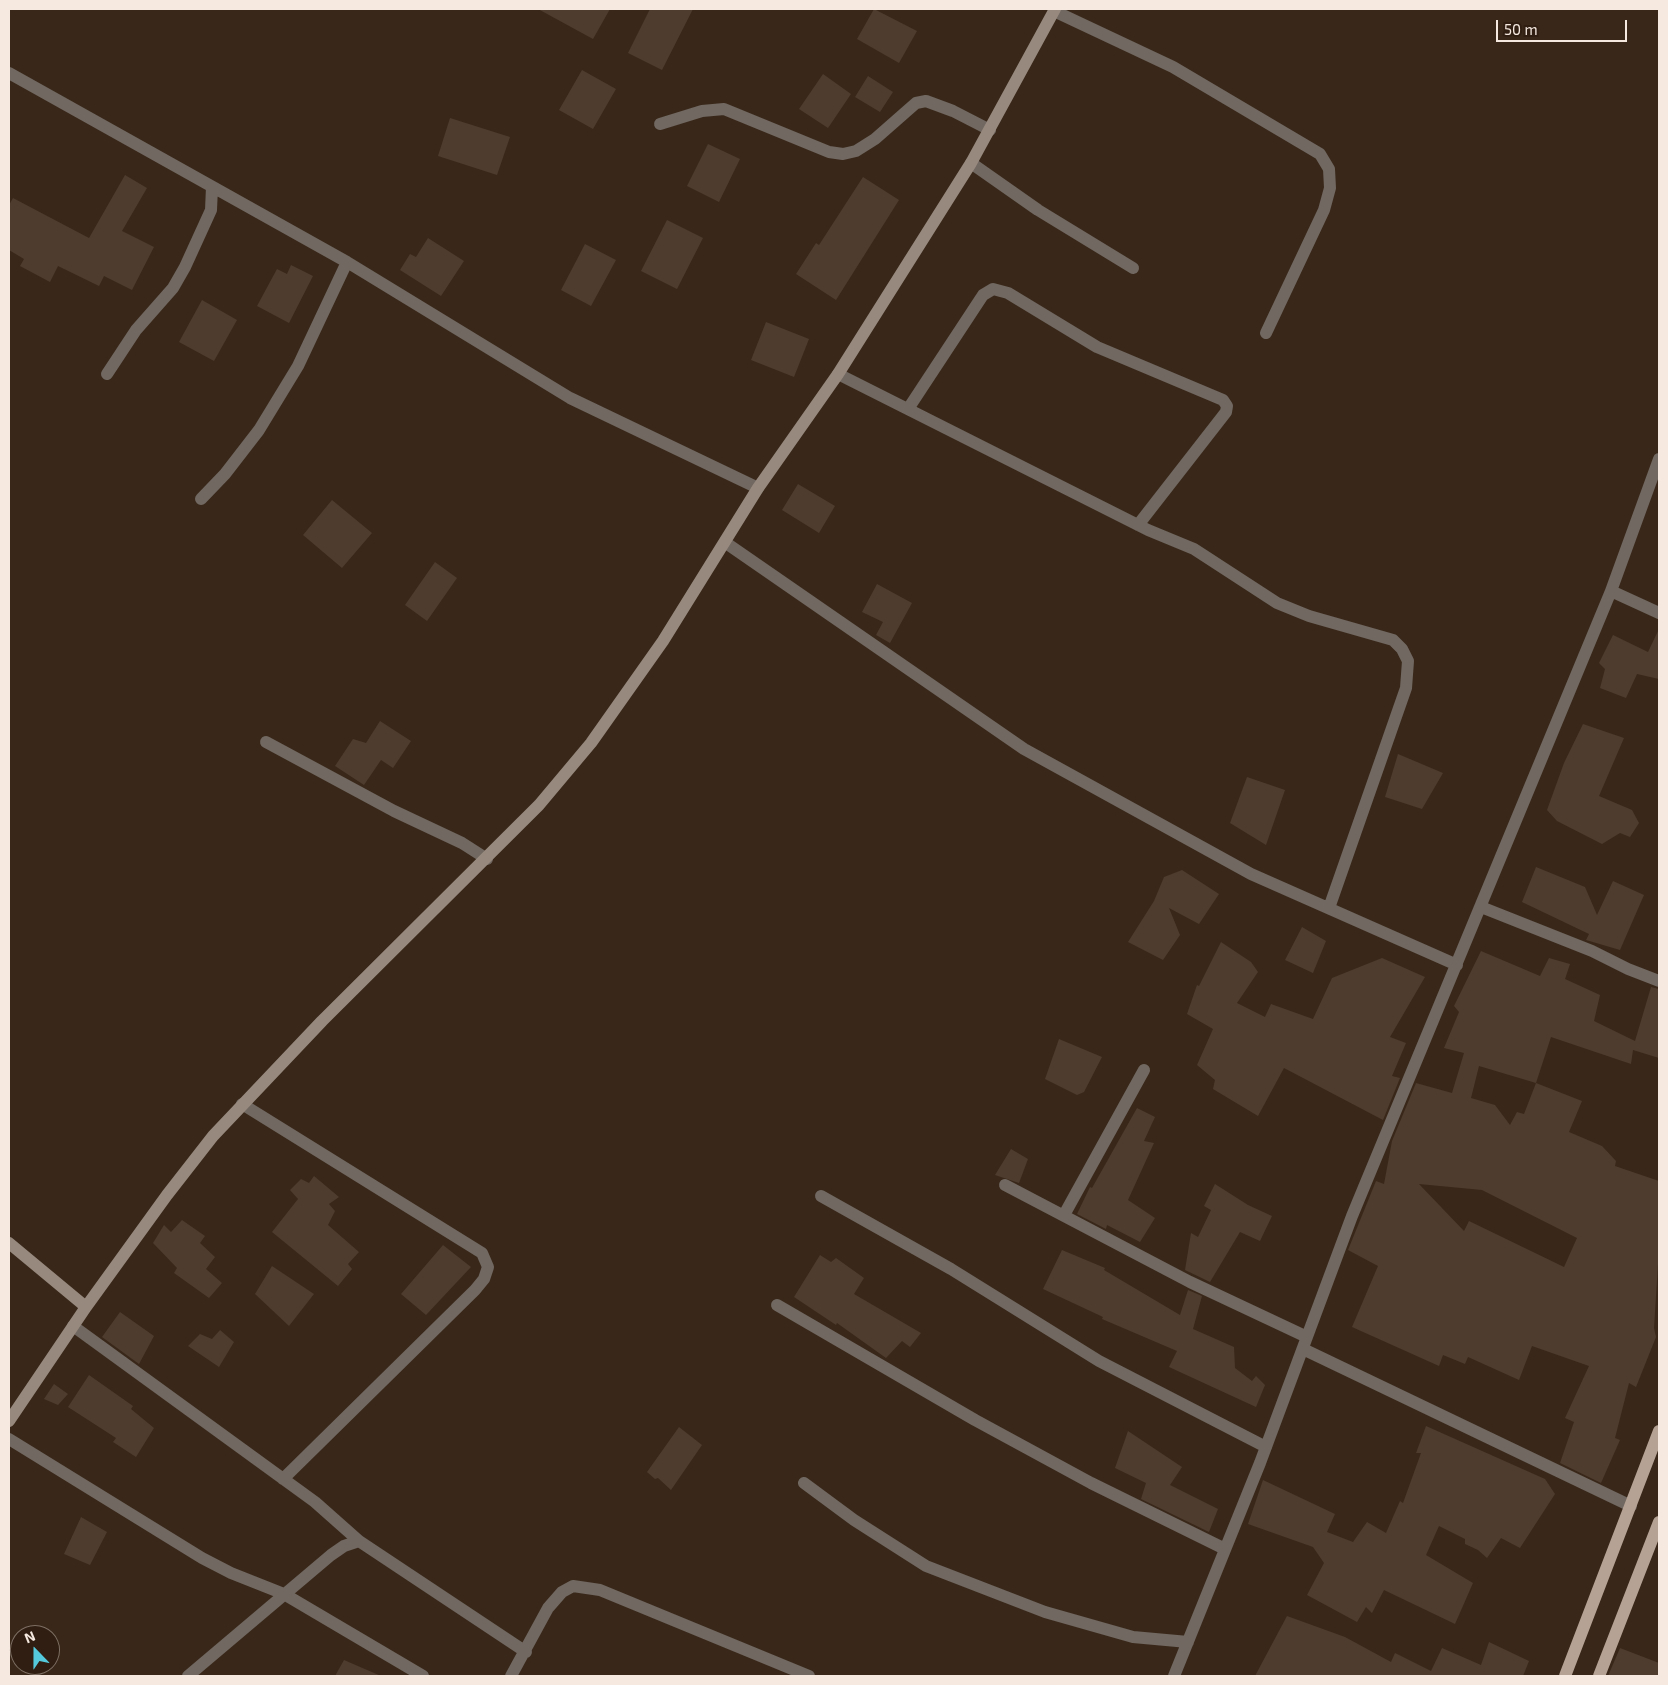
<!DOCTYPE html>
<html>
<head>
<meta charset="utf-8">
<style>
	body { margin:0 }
	#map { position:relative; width:1668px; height:1685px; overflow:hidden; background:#39281a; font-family:"Exo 2",sans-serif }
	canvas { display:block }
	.frame { position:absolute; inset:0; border:10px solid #f5e9e0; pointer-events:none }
	.north { position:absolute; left:10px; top:1625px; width:50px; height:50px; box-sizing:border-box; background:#2f1e11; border:1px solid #7e6f64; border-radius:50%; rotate:338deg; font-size:14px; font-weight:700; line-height:20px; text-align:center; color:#f5e9e0 }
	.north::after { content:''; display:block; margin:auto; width:18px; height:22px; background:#54cadc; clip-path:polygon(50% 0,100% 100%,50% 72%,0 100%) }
	.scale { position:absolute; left:1496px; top:20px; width:131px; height:22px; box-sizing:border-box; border:2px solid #f5e9e0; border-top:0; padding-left:6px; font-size:15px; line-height:18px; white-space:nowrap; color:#f5e9e0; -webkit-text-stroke:4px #2f1e11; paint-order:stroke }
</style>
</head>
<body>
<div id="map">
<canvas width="1668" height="1685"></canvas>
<div class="frame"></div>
<div class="north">N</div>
<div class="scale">50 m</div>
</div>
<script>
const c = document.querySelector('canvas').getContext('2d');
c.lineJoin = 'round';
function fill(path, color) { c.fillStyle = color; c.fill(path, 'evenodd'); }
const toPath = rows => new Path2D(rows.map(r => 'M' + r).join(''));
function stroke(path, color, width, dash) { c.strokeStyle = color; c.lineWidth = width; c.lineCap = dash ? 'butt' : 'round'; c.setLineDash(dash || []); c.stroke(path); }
const building = toPath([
	[538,9,610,9,593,39],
	[650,9,693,9,662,70,628,53],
	[874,9,917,31,899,63,857,39],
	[582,70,616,89,593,129,559,110],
	[823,74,851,94,828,128,799,109],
	[868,76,893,92,880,112,855,97],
	[450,118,510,137,497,175,438,156],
	[708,144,740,159,719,202,687,186],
	[125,175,147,188,122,231,154,247,132,290,104,276,99,286,58,266,50,282,20,266,24,259,9,250,9,205,13,198,89,238],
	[863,177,899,200,836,300,796,274,816,243,819,245],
	[667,220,703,238,677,289,641,271],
	[428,238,464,261,441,296,400,270,410,254,416,257],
	[585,244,616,260,591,306,561,290],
	[291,265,313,276,289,323,257,306,277,269,287,274],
	[202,300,237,320,214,361,179,342],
	[766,322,809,339,794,377,751,360],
	[798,484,835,506,819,533,782,510],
	[332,500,372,533,342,568,303,535],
	[435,562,457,578,427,621,405,605],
	[877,584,912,603,890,643,876,635,883,622,862,612],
	[1659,629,1659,679,1637,674,1626,698,1600,688,1605,669,1599,663,1613,635,1648,652],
	[380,721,411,741,393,768,381,760,364,785,335,766,353,739,366,743],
	[1583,724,1624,738,1599,796,1632,810,1639,823,1630,837,1620,833,1602,844,1557,821,1547,810,1564,763],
	[1398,754,1443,773,1422,809,1385,797],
	[1247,777,1285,790,1266,845,1230,823],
	[1536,867,1585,887,1597,915,1613,881,1644,895,1620,950,1586,940,1589,934,1522,902],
	[1182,870,1219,894,1199,924,1169,908,1180,935,1163,960,1128,942,1154,901,1164,877],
	[1302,927,1326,941,1313,973,1285,960],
	[1221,942,1251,962,1258,972,1237,1003,1265,1017,1271,1004,1313,1019,1332,978,1382,958,1425,977,1390,1037,1406,1043,1392,1076,1400,1078,1383,1120,1284,1068,1258,1116,1213,1089,1215,1080,1197,1065,1213,1029,1187,1014,1197,985,1199,986],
	[1481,951,1540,976,1549,958,1570,964,1565,979,1600,995,1594,1021,1635,1041,1651,987,1659,989,1659,1058,1633,1050,1631,1064,1551,1037,1536,1083,1582,1101,1569,1132,1602,1146,1616,1161,1615,1166,1659,1181,1659,1266,1658,1264,1654,1328,1656,1337,1636,1387,1629,1383,1615,1438,1620,1440,1601,1483,1560,1463,1574,1422,1565,1418,1589,1366,1532,1346,1519,1380,1468,1357,1465,1364,1443,1355,1439,1366,1352,1327,1378,1266,1348,1250,1376,1181,1384,1184,1392,1141,1416,1083,1452,1093,1464,1053,1444,1048,1459,1012,1454,1006],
	[1479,1066,1536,1083,1524,1114,1517,1112,1510,1125,1495,1105,1471,1098],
	[1419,1184,1482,1190,1577,1238,1564,1267,1469,1221,1464,1231],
	[1059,1039,1102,1057,1084,1092,1077,1095,1045,1079],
	[1137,1108,1155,1117,1144,1141,1154,1143,1128,1200,1155,1218,1140,1242,1107,1225,1106,1229,1077,1214,1090,1187,1092,1188],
	[1011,1149,1028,1159,1019,1183,995,1175],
	[314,1176,339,1197,329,1204,335,1211,328,1225,359,1252,348,1264,352,1269,338,1286,272,1232,298,1199,290,1190,301,1179,309,1183],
	[1215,1184,1248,1205,1272,1216,1260,1241,1240,1232,1210,1282,1185,1270,1191,1233,1198,1237,1211,1210,1204,1206],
	[182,1220,205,1236,200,1243,215,1257,206,1269,222,1283,209,1298,174,1273,177,1268,153,1243,164,1225,171,1232],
	[443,1245,471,1267,426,1315,401,1294],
	[1062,1250,1105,1268,1104,1270,1180,1315,1188,1290,1202,1296,1193,1329,1234,1347,1235,1368,1252,1381,1256,1376,1265,1385,1256,1407,1169,1367,1177,1351,1102,1319,1103,1317,1043,1289],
	[820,1255,831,1262,836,1258,864,1278,854,1294,921,1333,910,1347,902,1341,886,1358,837,1323,836,1325,794,1297],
	[272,1266,314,1294,289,1326,255,1294],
	[120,1312,154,1336,139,1364,102,1337],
	[220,1330,234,1342,219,1367,188,1346,200,1334,212,1339],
	[89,1375,133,1406,131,1409,154,1428,136,1457,113,1442,116,1438,68,1407],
	[54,1384,68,1394,58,1405,44,1399],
	[1426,1426,1545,1479,1555,1494,1520,1548,1501,1538,1487,1558,1478,1550,1465,1544,1465,1539,1439,1526,1426,1555,1473,1583,1455,1624,1384,1590,1372,1613,1366,1607,1357,1622,1307,1595,1324,1563,1313,1547,1248,1524,1263,1480,1335,1514,1327,1532,1353,1542,1367,1522,1386,1533,1400,1501,1403,1503,1421,1453,1416,1453],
	[679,1427,702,1445,671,1490,658,1478,655,1479,647,1472],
	[1128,1431,1182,1467,1170,1485,1218,1509,1209,1532,1141,1499,1146,1483,1115,1468],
	[81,1517,107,1532,90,1565,64,1554],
	[1287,1616,1345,1637,1391,1662,1395,1653,1431,1671,1442,1648,1481,1665,1489,1642,1529,1661,1523,1676,1255,1676],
	[1620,1648,1659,1663,1659,1676,1608,1676],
	[344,1660,381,1676,335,1676]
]);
const street = toPath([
	[1054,11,1173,67,1320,154,1329,169,1330,188,1324,210,1266,333],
	[9,73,347,262,570,398,758,488],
	[660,124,702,111,724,109,829,152,843,154,856,151,875,139,916,103,926,101,953,111,990,130],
	[971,163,1038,210,1133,268],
	[107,374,136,330,173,288,185,267,211,210,212,187],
	[838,374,1148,530,1194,549,1277,603,1309,616,1393,640,1402,649,1408,661,1406,688,1329,908],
	[908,409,983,295,993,289,1008,293,1097,347,1223,400,1227,406,1226,412,1138,525],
	[201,499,225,474,259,430,298,366,347,262],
	[726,543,1024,749,1251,874,1457,965],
	[1611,591,1659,613],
	[266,742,394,811,462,843,487,859],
	[1481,907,1592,951,1628,969,1659,981],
	[242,1104,482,1253,488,1267,484,1279,475,1290,283,1479],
	[1005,1185,1190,1282,1307,1337],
	[821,1196,951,1269,1099,1361,1266,1447],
	[1064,1215,1144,1070],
	[777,1305,975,1420,1091,1483,1225,1549],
	[73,1326,315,1502,359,1541],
	[1303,1349,1631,1506],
	[9,1439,202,1558,231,1573,284,1594,423,1676],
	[804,1483,854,1520,926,1566,1045,1612,1133,1637,1188,1642],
	[188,1676,331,1555,344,1546,359,1541,526,1652],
	[511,1676,548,1608,562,1592,573,1586,600,1590,809,1676],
	[1174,1676,1260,1463,1352,1216,1611,591,1659,459]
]);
const secondary = toPath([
	[9,1243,86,1307],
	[9,1421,86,1307,167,1195,213,1136,322,1021,539,805,591,743,663,641,758,488,838,374,971,163,1055,9]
]);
const primary = toPath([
	[1565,1676,1659,1431],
	[1599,1676,1659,1522]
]);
fill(building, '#4e3c2e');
stroke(street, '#716861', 12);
stroke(secondary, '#97897e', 12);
stroke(primary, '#b5a295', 12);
</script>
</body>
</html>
